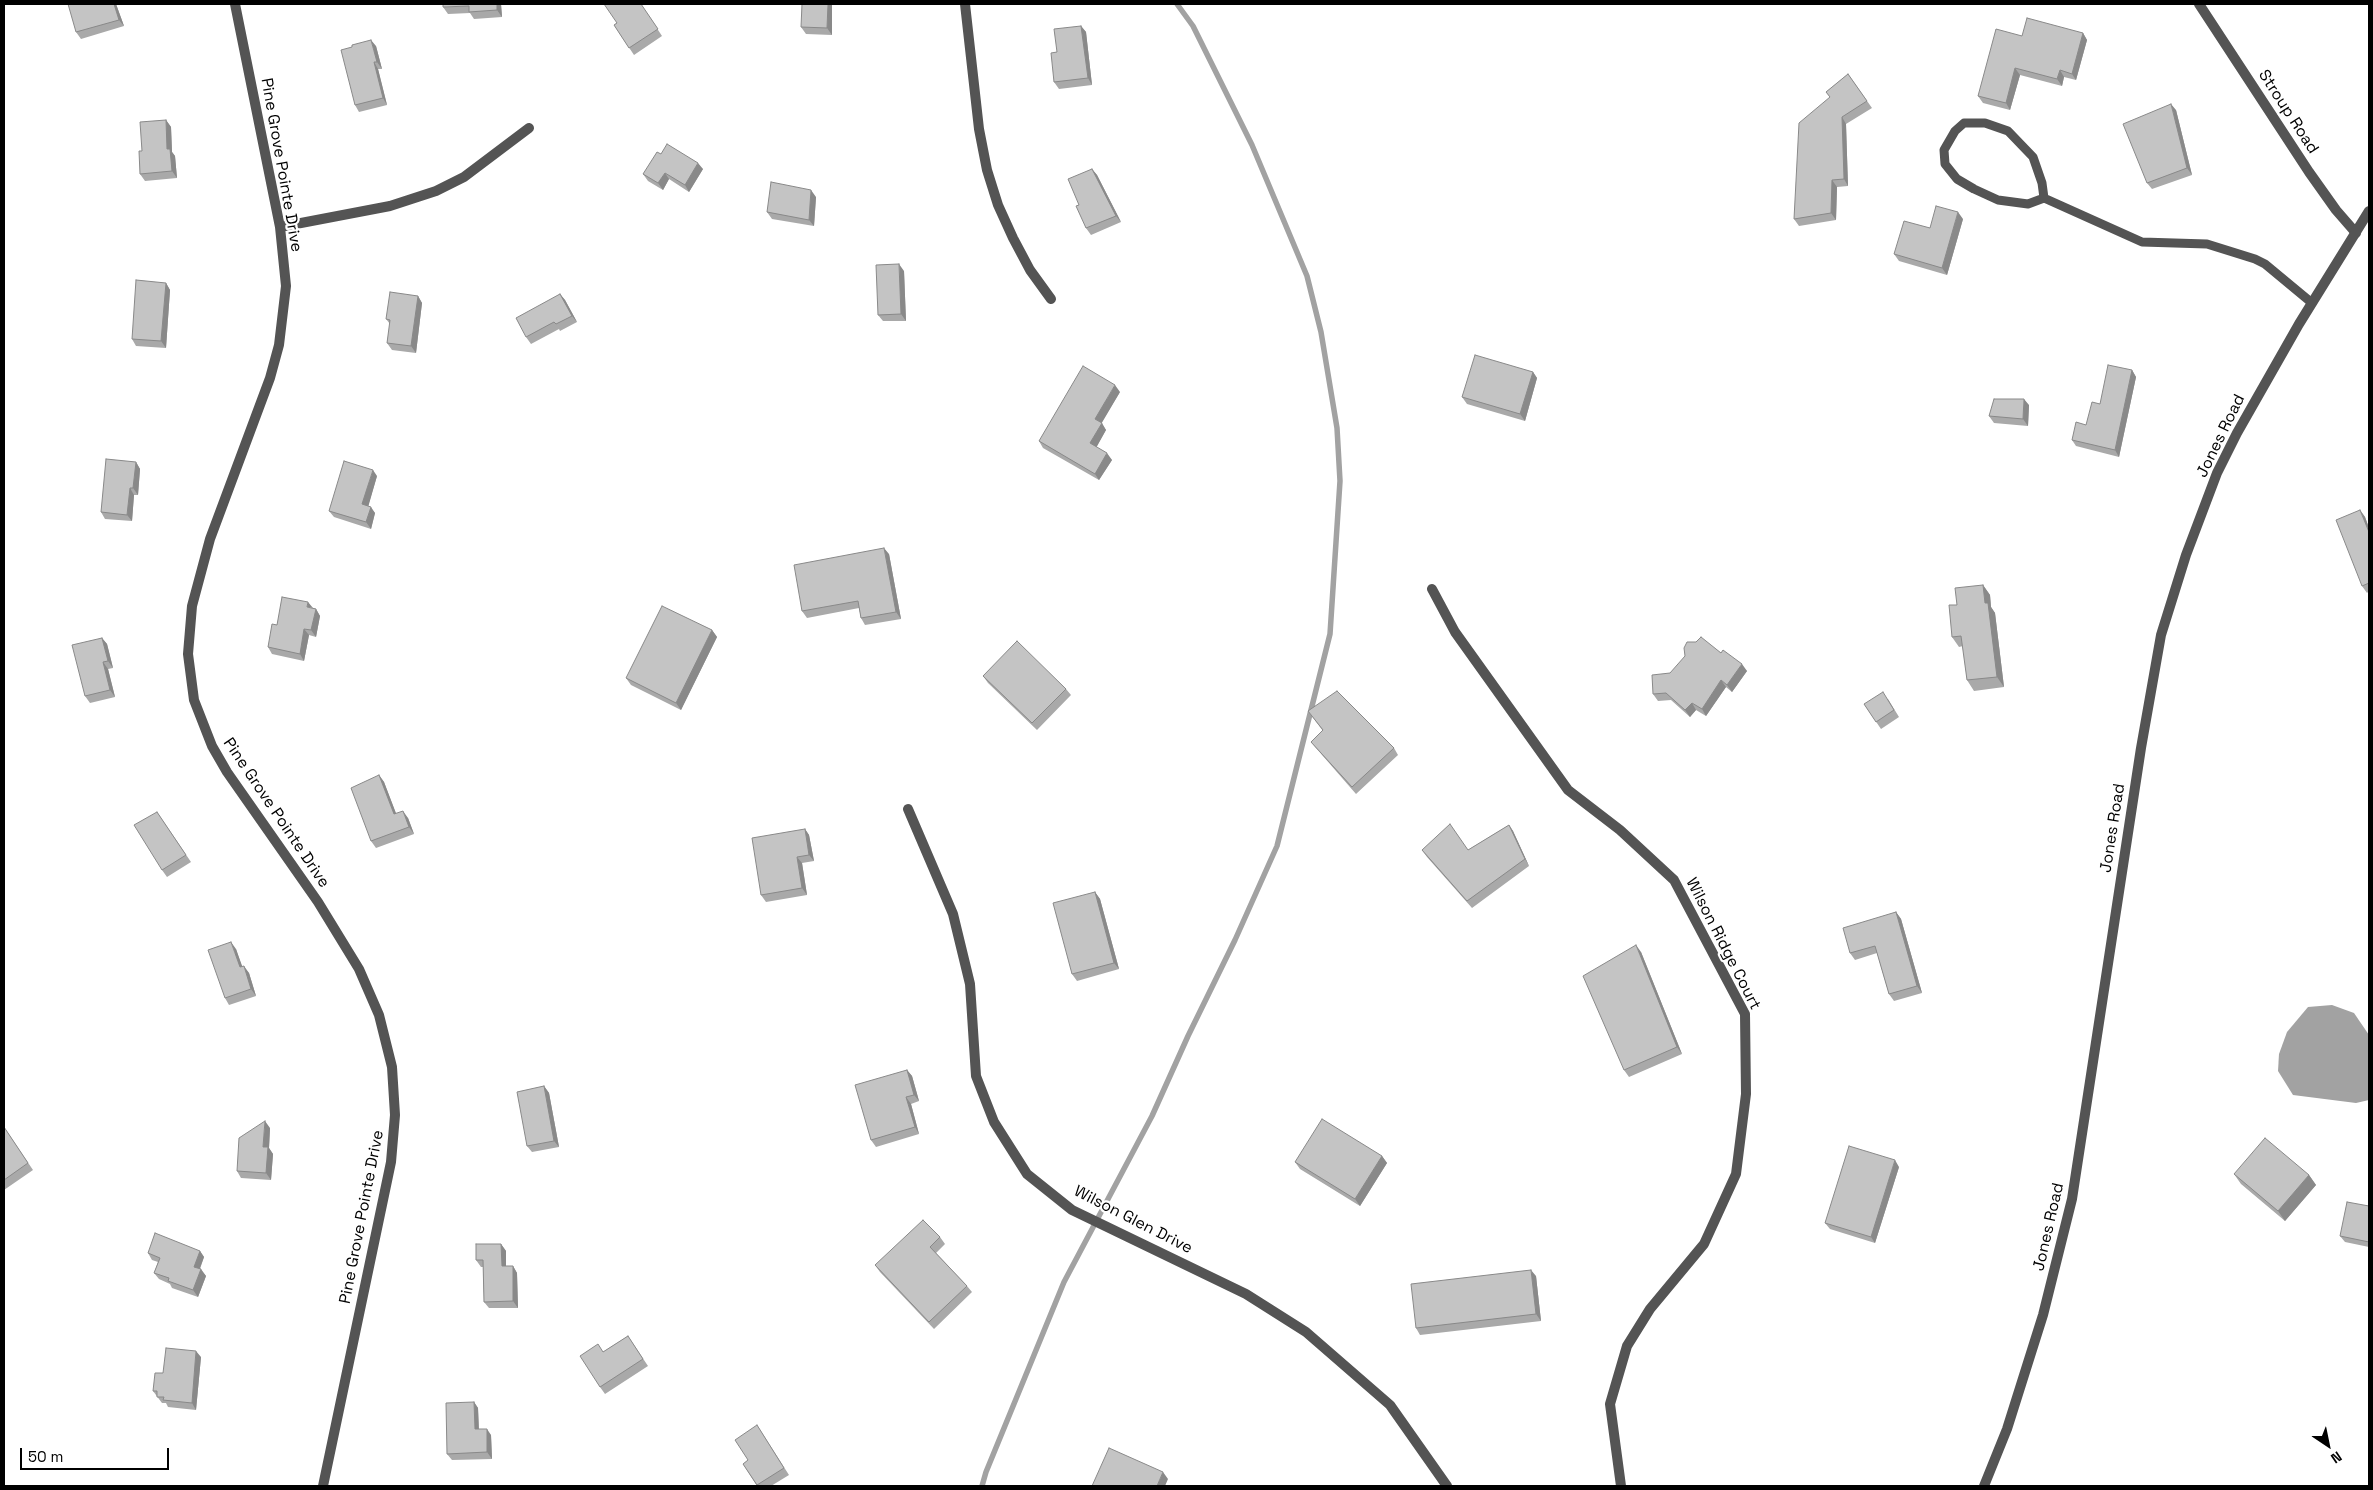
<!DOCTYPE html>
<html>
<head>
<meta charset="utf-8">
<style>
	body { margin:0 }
	#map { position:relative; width:2373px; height:1490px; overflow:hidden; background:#fff; font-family:"Space Grotesk",sans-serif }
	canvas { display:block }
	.frame { position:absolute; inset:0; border:5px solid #000; pointer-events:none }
	.north { position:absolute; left:2303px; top:1420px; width:50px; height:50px; -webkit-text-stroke:4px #fff; paint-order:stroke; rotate:146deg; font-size:14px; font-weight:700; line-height:20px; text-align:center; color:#000 }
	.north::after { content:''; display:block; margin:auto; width:18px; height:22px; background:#000; clip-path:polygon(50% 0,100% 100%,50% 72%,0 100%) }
	.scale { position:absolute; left:20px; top:1448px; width:149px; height:22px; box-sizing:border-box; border:2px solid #000; border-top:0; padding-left:6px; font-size:15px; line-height:18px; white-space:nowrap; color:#000; -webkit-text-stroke:4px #fff; paint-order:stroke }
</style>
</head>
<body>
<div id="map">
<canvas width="2373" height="1490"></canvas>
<div class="frame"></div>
<div class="north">N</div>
<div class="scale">50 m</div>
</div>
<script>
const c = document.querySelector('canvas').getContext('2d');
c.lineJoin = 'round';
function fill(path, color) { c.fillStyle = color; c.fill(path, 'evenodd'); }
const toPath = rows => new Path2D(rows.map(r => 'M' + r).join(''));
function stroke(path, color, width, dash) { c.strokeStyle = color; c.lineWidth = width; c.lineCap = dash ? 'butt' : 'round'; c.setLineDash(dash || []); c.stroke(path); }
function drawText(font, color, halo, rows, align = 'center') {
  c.font = font + ' "Space Grotesk",sans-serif'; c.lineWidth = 4.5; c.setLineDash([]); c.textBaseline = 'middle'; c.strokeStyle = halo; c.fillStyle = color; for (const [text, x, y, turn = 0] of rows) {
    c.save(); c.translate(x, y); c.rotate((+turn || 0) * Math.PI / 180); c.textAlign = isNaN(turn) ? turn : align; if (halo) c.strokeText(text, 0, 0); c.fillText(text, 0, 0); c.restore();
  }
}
const water = toPath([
	[2332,1005,2354,1013,2369,1035,2369,1100,2356,1103,2293,1095,2278,1071,2279,1054,2287,1032,2308,1007]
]);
const stream = toPath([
	[982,1486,986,1472,1064,1282,1152,1116,1188,1036,1235,940,1277,846,1330,634,1340,481,1337,428,1321,332,1307,276,1252,145,1193,26,1177,4]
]);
const service = toPath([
	[2044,198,2042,183,2033,157,2008,131,1985,123,1964,123,1955,131,1944,150,1945,164,1957,179,1974,189,1998,200,2028,204,2044,198,2142,242,2207,244,2255,259,2265,264,2312,303]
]);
const minor = toPath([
	[235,4,280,227,286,286,279,345,270,378,210,539,192,606,188,654,194,700,212,746,227,772,318,902,359,969,379,1015,392,1067,395,1115,391,1162,323,1486],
	[965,4,979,129,987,170,998,205,1013,238,1030,270,1051,299],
	[2199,4,2309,172,2336,210,2356,233],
	[280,227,390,206,436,191,464,177,529,128],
	[1432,589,1455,632,1568,790,1620,830,1674,880,1745,1014,1746,1094,1736,1174,1704,1244,1650,1309,1627,1346,1610,1404,1621,1486],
	[908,809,953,914,970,984,976,1076,994,1122,1027,1174,1072,1210,1246,1294,1306,1332,1390,1405,1447,1486]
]);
const tertiary = toPath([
	[1984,1486,2007,1429,2043,1315,2072,1199,2141,748,2161,635,2186,555,2217,473,2237,433,2299,324,2369,211]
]);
const wall = toPath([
	[116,4,124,26,81,39,76,32],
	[501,4,502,17,474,19,470,13,448,14,443,7],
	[641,4,662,36,634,55,614,25],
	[832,4,832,35,806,34,801,27],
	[1081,26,1086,32,1092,85,1059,89,1054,82,1057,52],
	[2083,33,2087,40,2076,80,2064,77,2062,86,2020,75,2010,110,1983,103,1978,96,2022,36],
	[376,46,382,69,378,69,387,105,359,112,355,105],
	[1848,74,1872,108,1846,124,1848,186,1837,187,1836,220,1799,226,1794,219,1830,97,1826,92],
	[2176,110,2192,175,2152,189,2147,183],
	[166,120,171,127,172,152,175,156,177,178,145,181,140,174,142,151],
	[661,154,703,169,689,192,669,179,663,190,648,181,643,174],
	[1092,169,1097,175,1121,222,1091,235,1086,228,1079,205],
	[816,197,814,226,772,219,767,212],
	[1963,219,1947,275,1899,261,1894,254],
	[904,271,906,321,883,321,878,315],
	[166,283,170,290,166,348,136,346,132,339],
	[560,294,565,300,577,322,560,331,559,329,531,344,526,337],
	[418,296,422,303,416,353,392,350,387,343,390,324,386,319],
	[2132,370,2136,377,2119,457,2076,446,2072,440,2086,425],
	[1533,372,1537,378,1525,421,1467,404,1462,397],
	[1120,392,1101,423,1106,430,1096,447,1112,460,1099,480,1043,448,1039,441],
	[2029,405,2028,426,1994,423,1989,416],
	[136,462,140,469,138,495,134,495,132,521,105,519,101,512],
	[377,476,368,506,375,513,371,529,334,517,329,511],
	[2360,510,2365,517,2369,528,2369,591,2367,593,2362,586],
	[889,554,901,619,865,625,861,618,859,608,807,618,802,611],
	[1983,585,1990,595,1991,607,1995,613,2004,687,1974,691,1967,680,1963,646,1959,647,1952,637,1957,605],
	[313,608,316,609,320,616,316,637,309,635,304,661,272,654,268,647,277,625],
	[712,630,717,637,681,710,631,685,626,678],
	[102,638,107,644,113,668,108,669,115,697,90,703,85,696],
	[1721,653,1747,671,1732,692,1726,687,1706,716,1696,710,1690,717,1671,700,1658,701,1653,694,1670,673],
	[983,676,1066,689,1071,695,1037,730,988,683],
	[1888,699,1899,717,1881,729,1864,704],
	[1308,711,1394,748,1398,755,1356,794,1316,748,1311,742,1323,731],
	[379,775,384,782,396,814,408,818,414,834,376,848,371,841],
	[157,812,191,862,167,877,162,870],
	[1509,825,1513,831,1529,866,1472,908,1427,857,1422,850,1468,850],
	[805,829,809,835,814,861,802,863,807,895,766,902,761,895],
	[1095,892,1100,899,1119,969,1077,981,1072,974],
	[1896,912,1901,919,1922,993,1894,1001,1889,994,1877,953,1855,960,1850,953],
	[236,949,242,967,249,973,256,996,229,1005,225,998],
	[1641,952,1682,1054,1629,1077,1624,1070],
	[907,1070,912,1076,919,1101,911,1104,919,1134,876,1147,871,1140],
	[544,1086,549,1093,559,1147,532,1152,527,1146],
	[4,1127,33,1170,4,1190],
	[270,1128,269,1148,273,1154,271,1180,241,1178,237,1171],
	[1382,1156,1387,1163,1360,1206,1300,1169,1295,1162],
	[1899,1167,1875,1243,1830,1229,1825,1223],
	[2234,1174,2309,1175,2316,1185,2285,1221,2241,1184],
	[2369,1206,2369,1247,2345,1242,2340,1236],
	[940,1237,945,1244,936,1253,967,1286,972,1292,934,1329,880,1272,875,1265],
	[501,1244,506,1251,506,1266,513,1266,517,1273,518,1308,489,1308,484,1302,483,1267,481,1267,476,1260],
	[200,1251,204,1257,200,1269,206,1276,198,1297,172,1288,170,1284,159,1279,154,1273,158,1262,152,1260,148,1253],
	[1536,1276,1541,1321,1420,1335,1416,1328],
	[628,1336,648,1366,605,1394,600,1387,603,1352],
	[201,1357,196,1410,168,1407,166,1403,162,1403,153,1391,163,1373],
	[474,1402,478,1408,479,1429,491,1435,492,1459,452,1460,447,1454],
	[757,1425,789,1475,771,1486,757,1486,743,1464,748,1460]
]);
const shadedWall = toPath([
	[114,4,116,4,124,26,119,20],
	[497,4,501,4,502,17,497,10],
	[828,4,832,4,832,35,827,28],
	[1081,26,1086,32,1092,85,1088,78],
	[2083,33,2087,40,2076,80,2072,74],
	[371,40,376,46,382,69,377,62],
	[374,62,378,69,387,105,383,98],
	[2015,68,2020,75,2010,110,2006,103],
	[2060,70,2064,77,2062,86,2057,79],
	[2171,104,2176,110,2192,175,2187,168],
	[1842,117,1846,124,1848,186,1844,179],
	[166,120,171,127,172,152,175,156,177,178,172,171,167,149],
	[698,163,703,169,689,192,685,185],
	[1092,169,1097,175,1121,222,1116,216],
	[665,173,669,179,663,190,658,183],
	[1832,180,1837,187,1836,220,1831,213],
	[811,190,816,197,814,226,809,220],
	[1958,212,1963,219,1947,275,1942,268],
	[899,264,904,271,906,321,901,314],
	[166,283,170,290,166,348,161,341],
	[560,294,565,300,577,322,572,316],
	[418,296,422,303,416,353,411,346],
	[2132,370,2136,377,2119,457,2115,450],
	[1533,372,1537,378,1525,421,1520,414],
	[1115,385,1120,392,1100,426,1095,419],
	[2024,399,2029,405,2028,426,2023,419],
	[1102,423,1106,430,1095,450,1090,443],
	[1107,453,1112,460,1099,480,1095,474],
	[136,462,140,469,138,495,133,488],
	[373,470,377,476,367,511,362,504],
	[130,488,134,495,132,521,127,515],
	[371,507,375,513,371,529,366,522],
	[2360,510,2365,517,2369,528,2369,532],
	[884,548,889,554,901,619,896,612],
	[1983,585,1990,595,1991,607,1995,613,2004,687,1997,677,1985,603],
	[308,602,313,608,307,607],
	[316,609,320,616,316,637,311,630],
	[304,629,309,635,304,661,300,654],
	[712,630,717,637,681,710,676,703],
	[102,638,107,644,113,668,108,661],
	[103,662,108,669,115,697,110,690],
	[1742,664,1747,671,1732,692,1727,685],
	[1721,680,1726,687,1706,716,1702,709],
	[1692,703,1696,710,1690,717,1685,710],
	[379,775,384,782,399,821,394,814],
	[403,811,408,818,414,834,409,827],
	[1509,825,1513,831,1529,866,1525,859],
	[805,829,809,835,814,861,809,855],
	[797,857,802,863,807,895,802,888],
	[1095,892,1100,899,1119,969,1114,963],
	[1896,912,1901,919,1922,993,1917,986],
	[231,942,236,949,245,974,240,967],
	[1636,945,1641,952,1682,1054,1677,1047],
	[244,966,249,973,256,996,251,989],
	[907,1070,912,1076,919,1101,914,1095],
	[544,1086,549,1093,559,1147,554,1141],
	[906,1097,911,1104,919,1134,915,1127],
	[265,1121,270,1128,269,1148,273,1154,271,1180,266,1173,263,1147],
	[1382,1156,1387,1163,1360,1206,1355,1199],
	[1895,1160,1899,1167,1875,1243,1871,1237],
	[2309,1175,2316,1185,2285,1221,2278,1211],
	[501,1244,506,1251,506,1273,502,1266],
	[200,1251,204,1257,198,1273,194,1267],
	[513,1266,517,1273,518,1308,513,1301],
	[201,1269,206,1276,198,1297,193,1290],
	[1531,1270,1536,1276,1541,1321,1536,1314],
	[196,1351,201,1357,196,1410,192,1403],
	[474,1402,478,1408,479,1435,475,1429],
	[487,1429,491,1435,492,1459,487,1452],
	[1163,1472,1168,1479,1165,1486,1157,1486]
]);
const building = toPath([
	[68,4,114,4,119,20,76,32,68,4],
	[443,4,497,4,497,10,469,12,469,6,443,7,443,4],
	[604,4,641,4,658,29,629,48,614,25,617,23,604,4],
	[802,4,828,4,827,28,801,27,802,4],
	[2027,18,2083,33,2072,74,2060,70,2057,79,2015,68,2006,103,1978,96,1996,29,2022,36,2027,18],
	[1081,26,1088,78,1054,82,1051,53,1057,52,1054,29,1081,26],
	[371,40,377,62,374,62,383,98,355,105,341,50,352,47,352,45,371,40],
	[1848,74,1867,101,1842,117,1844,179,1832,180,1831,213,1794,219,1799,123,1830,97,1826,92,1848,74],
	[2171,104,2187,168,2147,183,2123,124,2171,104],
	[166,120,167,149,170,149,172,171,140,174,139,151,142,151,140,122,166,120],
	[667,144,698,163,685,185,665,173,658,183,643,174,657,152,661,154,667,144],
	[1092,169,1116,216,1086,228,1076,206,1079,205,1068,179,1092,169],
	[771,182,811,190,809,220,767,212,771,182],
	[1936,206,1958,212,1942,268,1894,254,1904,221,1930,228,1936,206],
	[899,264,901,314,878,315,876,265,899,264],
	[136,280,166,283,161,341,132,339,136,280],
	[390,292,418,296,411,346,387,343,390,320,386,319,390,292],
	[560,294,572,316,556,324,554,322,526,337,516,318,560,294],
	[1475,355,1533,372,1520,414,1462,397,1475,355],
	[2108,365,2132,370,2115,450,2072,440,2076,422,2086,425,2092,402,2100,404,2108,365],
	[1083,366,1115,385,1095,419,1102,423,1090,443,1107,453,1095,474,1039,441,1083,366],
	[1994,399,2024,399,2023,419,1989,416,1994,399],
	[106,459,136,462,133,488,130,488,127,515,101,512,106,459],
	[344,461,373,470,362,504,371,507,366,522,329,511,344,461],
	[2360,510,2369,532,2369,583,2362,586,2336,520,2360,510],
	[884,548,896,612,861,618,858,601,802,611,794,565,884,548],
	[1983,585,1985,603,1988,603,1997,677,1967,680,1961,636,1952,637,1949,605,1957,605,1955,588,1983,585],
	[282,597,308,602,307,607,316,609,311,630,304,629,300,654,268,647,272,624,277,625,282,597],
	[662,606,712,630,676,703,626,678,662,606],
	[1701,637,1721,653,1723,650,1742,664,1727,685,1721,680,1702,709,1692,703,1685,710,1666,693,1653,694,1652,675,1670,673,1685,656,1684,648,1687,642,1696,642,1701,637],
	[102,638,108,661,103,662,110,690,85,696,72,645,102,638],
	[1017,641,1066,689,1032,723,983,676,1017,641],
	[1337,691,1394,748,1352,787,1311,742,1323,730,1308,711,1337,691],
	[1883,692,1894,710,1876,722,1864,704,1883,692],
	[379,775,394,814,403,811,409,827,371,841,351,788,379,775],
	[157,812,186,855,162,870,134,825,157,812],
	[1450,824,1468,850,1509,825,1525,859,1467,901,1422,850,1450,824],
	[805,829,809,855,797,857,802,888,761,895,752,838,805,829],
	[1095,892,1114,963,1072,974,1053,903,1095,892],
	[1896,912,1917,986,1889,994,1875,946,1850,953,1843,928,1896,912],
	[231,942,240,967,244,966,251,989,225,998,208,950,231,942],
	[1636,945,1677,1047,1624,1070,1583,976,1636,945],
	[907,1070,914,1095,906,1097,915,1127,871,1140,855,1085,907,1070],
	[544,1086,554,1141,527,1146,517,1092,544,1086],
	[1322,1119,1382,1156,1355,1199,1295,1162,1322,1119],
	[265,1121,263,1147,268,1147,266,1173,237,1171,239,1138,265,1121],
	[4,1127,28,1163,4,1180,4,1127],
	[2265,1138,2309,1175,2278,1211,2234,1174,2265,1138],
	[1849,1146,1895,1160,1871,1237,1825,1223,1849,1146],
	[2347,1202,2369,1206,2369,1242,2340,1236,2347,1202],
	[923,1220,940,1237,930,1247,967,1286,929,1322,875,1265,923,1220],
	[155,1233,200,1251,194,1267,201,1269,193,1290,168,1281,169,1278,154,1273,160,1258,148,1253,155,1233],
	[476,1244,501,1244,502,1266,513,1266,513,1301,484,1302,483,1260,476,1260,476,1244],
	[1531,1270,1536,1314,1416,1328,1411,1284,1531,1270],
	[628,1336,643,1359,600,1387,580,1356,598,1344,603,1352,628,1336],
	[166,1348,196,1351,192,1403,163,1400,164,1397,157,1397,157,1391,153,1391,155,1373,163,1373,166,1348],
	[474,1402,475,1429,487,1429,487,1452,447,1454,446,1403,474,1402],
	[757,1425,784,1468,757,1485,743,1464,748,1460,735,1440,757,1425],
	[1109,1448,1163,1472,1157,1486,1092,1486,1109,1448]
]);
const streetNames = [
	["Stroup Road",2288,112,57],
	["Pine Grove Pointe Drive",281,165,80],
	["Jones Road",2221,436,-64],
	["Pine Grove Pointe Drive",276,813,56],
	["Jones Road",2113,828,-81],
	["Wilson Ridge Court",1723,944,63],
	["Pine Grove Pointe Drive",362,1217,-79],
	["Wilson Glen Drive",1133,1220,27],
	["Jones Road",2049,1227,-77]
];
fill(water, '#a2a2a2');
stroke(stream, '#a2a2a2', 5.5);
stroke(service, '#545454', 9);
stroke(minor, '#545454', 10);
stroke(tertiary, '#545454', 10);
fill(wall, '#a9a9a9');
fill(shadedWall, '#898989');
fill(building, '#c4c4c4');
stroke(building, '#898989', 1);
drawText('16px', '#000', '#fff', streetNames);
</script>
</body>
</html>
